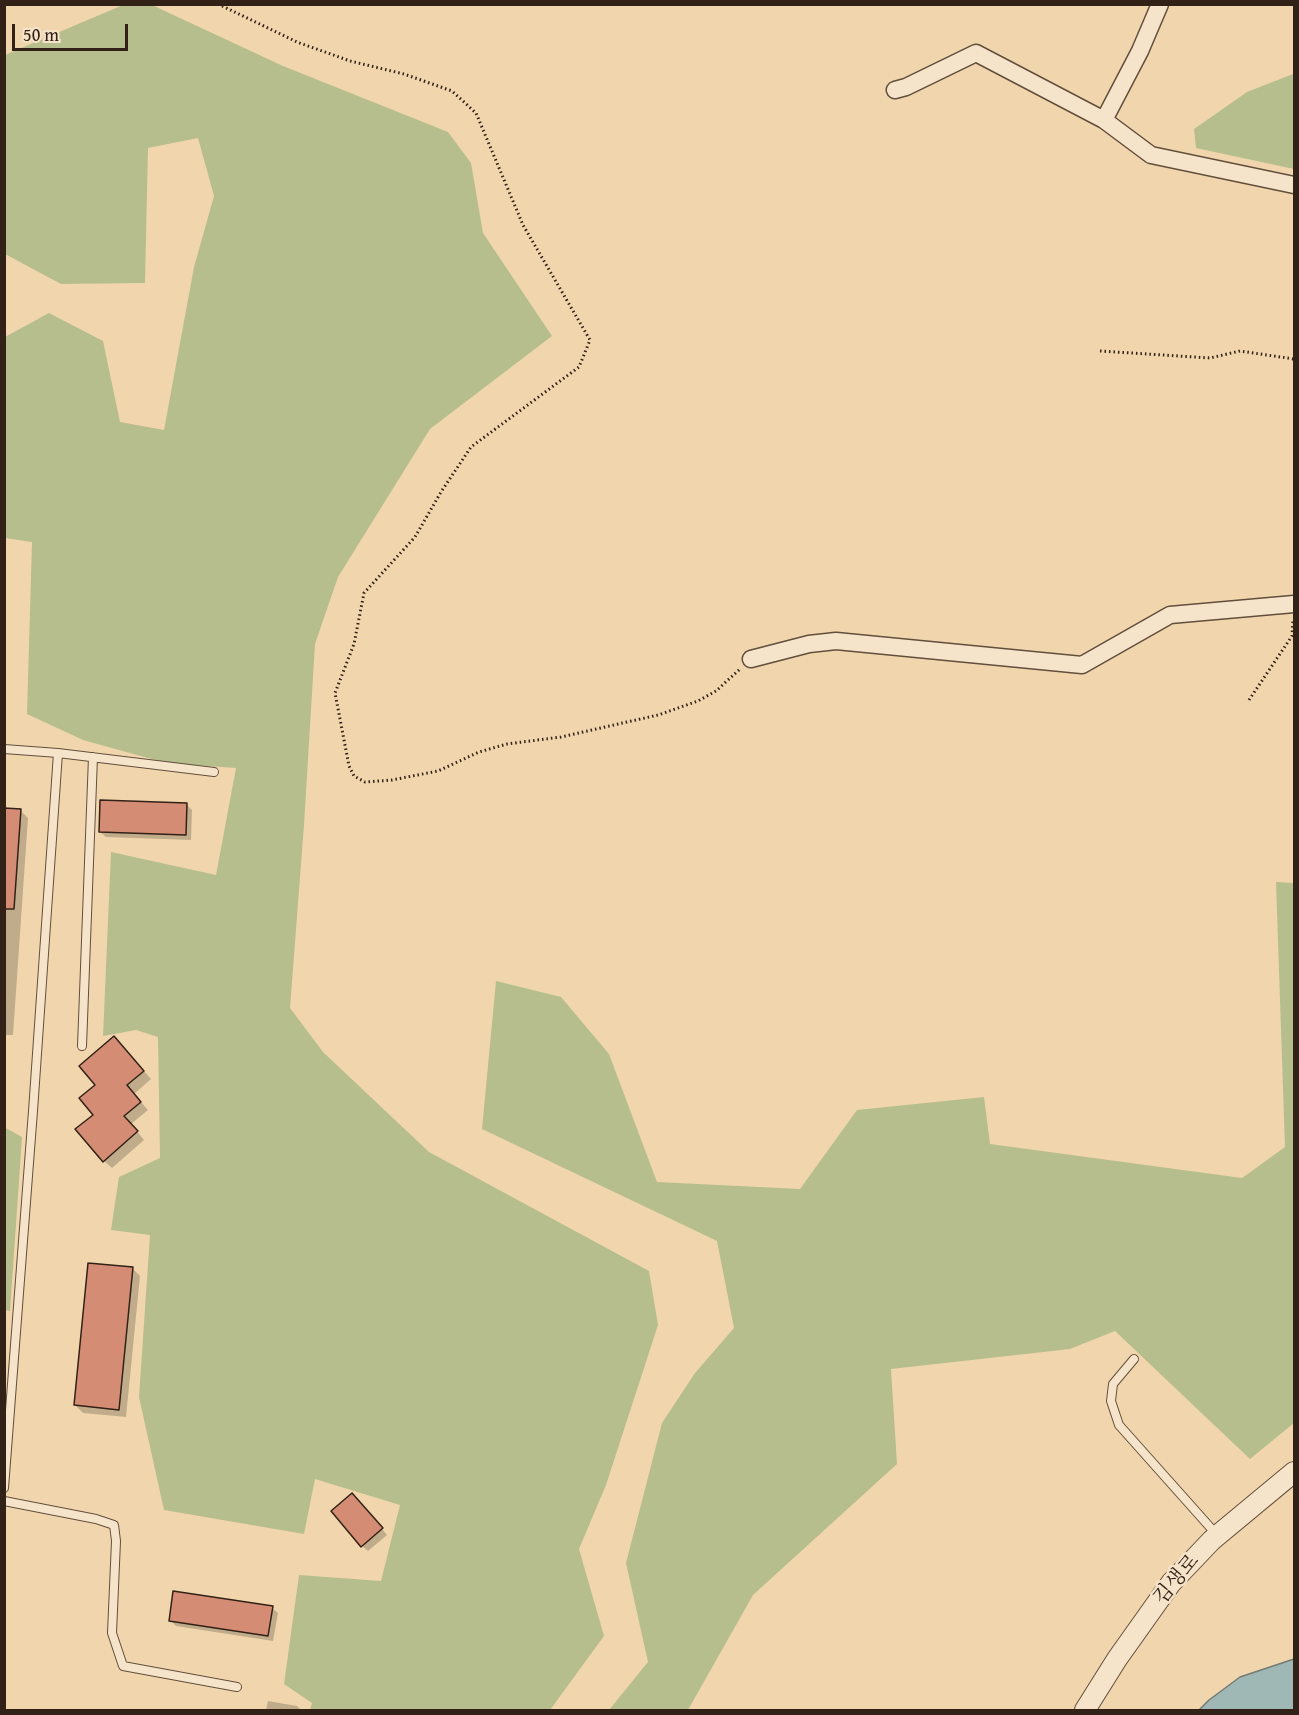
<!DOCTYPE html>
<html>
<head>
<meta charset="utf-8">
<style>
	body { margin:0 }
	#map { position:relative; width:1299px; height:1715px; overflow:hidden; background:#f1d6ad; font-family:"Gentium Book Plus",serif }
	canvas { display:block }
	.frame { position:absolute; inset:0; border:6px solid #322116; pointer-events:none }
	.scale { position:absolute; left:12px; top:24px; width:116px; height:27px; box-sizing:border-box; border:3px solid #322116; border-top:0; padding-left:8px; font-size:18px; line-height:21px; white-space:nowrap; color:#322116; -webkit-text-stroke:4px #f6e4ca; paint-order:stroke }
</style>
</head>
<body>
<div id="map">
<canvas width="1299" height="1715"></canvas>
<div class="frame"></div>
<div class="scale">50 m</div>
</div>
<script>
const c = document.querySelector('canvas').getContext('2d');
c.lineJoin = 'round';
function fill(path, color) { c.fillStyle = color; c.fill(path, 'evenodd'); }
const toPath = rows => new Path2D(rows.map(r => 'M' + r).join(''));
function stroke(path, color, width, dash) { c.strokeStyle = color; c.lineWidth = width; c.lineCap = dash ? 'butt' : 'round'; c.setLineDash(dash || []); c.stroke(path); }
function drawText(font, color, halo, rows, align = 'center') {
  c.font = font + ' "Gentium Book Plus","Noto Serif KR",serif'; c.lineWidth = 5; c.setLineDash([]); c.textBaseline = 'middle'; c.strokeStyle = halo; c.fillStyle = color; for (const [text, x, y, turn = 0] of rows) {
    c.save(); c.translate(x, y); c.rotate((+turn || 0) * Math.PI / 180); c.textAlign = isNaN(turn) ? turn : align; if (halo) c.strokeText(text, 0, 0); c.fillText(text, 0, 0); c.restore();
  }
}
const green = toPath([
	[123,5,152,5,283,66,448,132,471,163,483,233,552,336,430,429,338,577,315,644,304,825,290,1008,323,1052,429,1152,649,1271,658,1325,606,1485,579,1549,604,1636,550,1710,310,1710,312,1703,284,1684,299,1575,381,1581,400,1505,315,1479,304,1534,164,1510,139,1397,150,1235,111,1230,119,1177,160,1158,158,1037,136,1030,103,1036,111,852,216,875,236,768,166,763,83,740,27,714,32,542,5,538,5,337,49,313,103,341,120,422,164,430,194,267,214,196,198,138,148,148,145,283,61,284,5,254,5,55],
	[1293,74,1294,74,1294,169,1196,148,1194,129,1247,92],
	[1276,882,1294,883,1294,1423,1250,1459,1115,1331,1070,1349,891,1369,897,1464,753,1595,688,1710,609,1710,648,1662,626,1563,662,1423,695,1373,734,1328,717,1241,482,1129,496,981,561,997,609,1054,657,1182,800,1189,857,1110,984,1097,990,1144,1242,1178,1285,1147],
	[4,1127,22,1137,10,1311,4,1310]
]);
const water = toPath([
	[1294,1659,1294,1710,1199,1710,1209,1700,1240,1677,1294,1659]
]);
const shadow = toPath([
	[186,804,192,810,191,840,106,837,100,832],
	[4,809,20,810,28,818,13,1035,4,1035],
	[122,1046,151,1079,134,1094,148,1110,131,1124,144,1140,112,1168,104,1161,95,1115,97,1085],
	[132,1268,140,1276,126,1417,83,1413,75,1405],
	[358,1500,387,1535,368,1551,362,1546],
	[272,1608,278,1613,273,1641,176,1626,170,1620],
	[268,1701,297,1706,301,1710,266,1710]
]);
const building = toPath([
	[100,800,187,803,186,835,99,832,100,800],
	[4,808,21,809,14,909,4,909,4,808],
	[114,1036,144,1071,127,1085,141,1102,124,1116,138,1131,103,1162,75,1129,93,1115,79,1098,95,1085,79,1066,114,1036],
	[88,1263,133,1267,119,1410,74,1405,88,1263],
	[352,1493,383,1528,361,1547,331,1511,352,1493],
	[173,1591,273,1606,268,1636,169,1621,173,1591]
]);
const path = toPath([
	[218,4,297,42,350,61,404,74,452,91,476,113,523,225,590,340,579,367,471,447,441,492,415,537,364,593,354,644,335,693,349,766,354,776,365,782,392,780,438,771,479,752,507,744,561,737,658,715,698,701,716,691,740,669],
	[1100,351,1210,358,1240,351,1294,359],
	[1249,700,1292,636,1293,619]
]);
const service = toPath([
	[4,749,58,753,33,1111,4,1488],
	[58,753,214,772],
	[82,1046,93,757],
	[1134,1359,1113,1384,1111,1401,1119,1425,1217,1535],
	[4,1501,96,1519,114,1525,116,1541,112,1633,123,1666,237,1687]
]);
const minor = toPath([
	[895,90,906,87,976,53,1104,120,1151,155,1294,185],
	[1104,120,1140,51,1160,4],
	[751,659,809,644,836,641,1082,665,1170,615,1294,604]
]);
const tertiary = toPath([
	[1085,1710,1117,1659,1171,1583,1212,1540,1294,1472]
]);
const streetNames = [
	["김생로",1177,1580,-50]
];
fill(green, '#b6be8d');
fill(water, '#9fb7b5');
stroke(water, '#737b75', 1.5);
fill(shadow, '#0003');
fill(building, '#d48d74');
stroke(building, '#322116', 1.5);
stroke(service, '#624e3c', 10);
stroke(minor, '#624e3c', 19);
stroke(tertiary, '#624e3c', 22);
stroke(path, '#322116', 3, [1.5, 3]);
stroke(service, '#f6e4ca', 8);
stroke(minor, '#f6e4ca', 16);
stroke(tertiary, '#f6e4ca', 20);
drawText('20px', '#322116', '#f6e4ca', streetNames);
</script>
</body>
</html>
